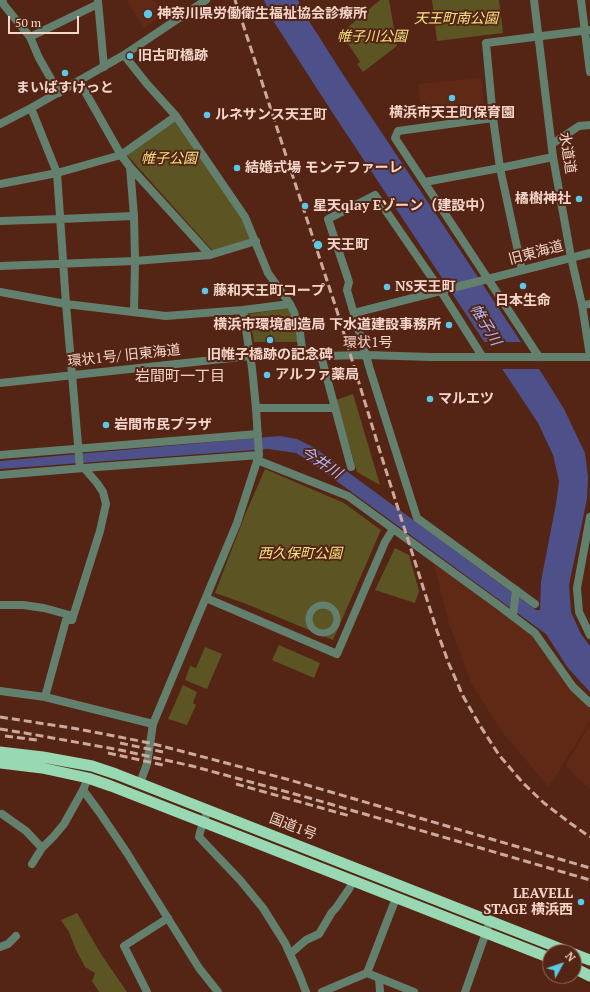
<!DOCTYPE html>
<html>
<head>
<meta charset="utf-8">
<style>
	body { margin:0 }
	#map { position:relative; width:590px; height:992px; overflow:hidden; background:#542414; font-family:"PT Serif",serif }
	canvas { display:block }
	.north { position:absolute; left:542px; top:944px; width:40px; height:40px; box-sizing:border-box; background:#542414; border:1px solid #946b5d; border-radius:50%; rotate:50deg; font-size:11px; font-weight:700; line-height:16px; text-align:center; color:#f5d6cb }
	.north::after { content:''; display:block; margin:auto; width:14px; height:18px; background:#5bc8e7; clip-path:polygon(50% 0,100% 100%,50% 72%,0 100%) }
	.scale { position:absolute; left:8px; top:16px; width:71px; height:18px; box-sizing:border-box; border:2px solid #f5d6cb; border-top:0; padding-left:5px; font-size:12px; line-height:14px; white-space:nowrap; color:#f5d6cb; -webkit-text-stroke:3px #542414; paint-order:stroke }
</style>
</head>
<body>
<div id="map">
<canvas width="590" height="992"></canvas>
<div class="north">N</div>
<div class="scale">50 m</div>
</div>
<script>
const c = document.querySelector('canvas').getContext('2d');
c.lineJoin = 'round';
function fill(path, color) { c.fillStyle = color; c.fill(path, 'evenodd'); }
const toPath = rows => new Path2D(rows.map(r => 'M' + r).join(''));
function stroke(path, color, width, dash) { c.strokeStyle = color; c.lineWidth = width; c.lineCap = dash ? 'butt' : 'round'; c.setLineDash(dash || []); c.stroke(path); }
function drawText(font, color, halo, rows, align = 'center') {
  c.font = font + ' "PT Serif","Noto Sans JP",serif'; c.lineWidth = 4; c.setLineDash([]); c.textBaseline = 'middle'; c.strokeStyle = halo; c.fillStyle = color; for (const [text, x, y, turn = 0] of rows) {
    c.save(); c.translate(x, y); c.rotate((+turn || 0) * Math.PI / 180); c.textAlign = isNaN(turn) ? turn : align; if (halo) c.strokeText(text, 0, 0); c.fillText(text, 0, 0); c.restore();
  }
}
const built = toPath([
	[129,0,154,0,161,10,160,12,163,16,144,28,127,2],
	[481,78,485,111,422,118,418,84],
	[433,561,532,635,571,691,590,708,590,721,549,787,505,736,472,685,449,624],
	[590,724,590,789,565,766]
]);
const green = toPath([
	[380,0,389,0,397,46,363,72,357,64,360,62,341,33],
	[432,0,499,0,503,33,437,41],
	[175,118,243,218,254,240,213,251,127,155],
	[289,308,298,342,254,342,249,314],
	[353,394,380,485,357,472,336,400],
	[265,469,344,503,381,530,333,640,244,603,215,593,245,515],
	[395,548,409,555,419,591,415,603,375,590],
	[279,645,320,663,314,678,272,660],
	[205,647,222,654,207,689,185,680,190,666,196,668],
	[183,685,197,692,193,703,196,705,187,725,168,719],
	[77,913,101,954,127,992,99,992,92,981,95,973,85,967,76,950,69,932,61,920]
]);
const water = toPath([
	[264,0,298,0,302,10,344,76,543,375,564,409,585,453,588,477,587,499,569,585,571,612,581,634,590,646,590,692,568,668,546,634,309,461,296,453,268,449,0,469,0,461,267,437,280,436,297,439,315,448,536,610,540,610,541,581,556,504,559,481,553,455,538,423,334,115,272,19]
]);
const pier = toPath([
	[482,342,523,342,541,369,499,369]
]);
const pedestrian = toPath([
	'309 619a14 14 0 1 1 28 0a14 14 0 1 1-28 0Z'
]);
const minor = toPath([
	[2,0,4,5,30,37,39,58,59,93],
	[581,0,590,72],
	[98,1,104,67],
	[30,37,98,4],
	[79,81,121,155,130,167,210,255],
	[31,108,57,173,66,304,80,468],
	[493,118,398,131,395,138,488,279,539,357],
	[0,124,31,108,124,55,147,84,176,116,245,217,268,273,290,304,294,312,300,333,303,356],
	[552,144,579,126,590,125],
	[130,167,134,216,135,261,134,312],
	[425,182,500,168,553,157],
	[0,184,57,173,121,155,176,116],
	[0,221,60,219,134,216],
	[0,266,135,261,210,255,256,241],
	[522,270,500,168,493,118,486,43,590,30],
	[0,292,66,304,166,316,243,310,290,304],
	[582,305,590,304],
	[354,313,590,253],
	[321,356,351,467],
	[482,356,441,291,375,195,328,219,349,282,347,290,371,373,417,518,535,604],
	[256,408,334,408],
	[0,455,258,434],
	[257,460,348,496,498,605,535,633,573,687,590,703],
	[84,468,259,455],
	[0,475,84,468,97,483,103,492,106,504,100,531,72,620,66,620,45,697],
	[590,517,577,588,579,612,590,635],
	[206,598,337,654,385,542,393,529],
	[0,605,23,605,44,608,73,616],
	[513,616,516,590],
	[0,691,45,697,153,724],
	[140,783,147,764,153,724,237,523,259,455,256,408,252,368,243,310],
	[83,790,100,813,127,853,199,968,218,992],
	[208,810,200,832,199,837,240,880,263,908,285,943,299,974,306,992],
	[2,814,26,831,42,848,54,836,64,824,83,790,88,778],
	[32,864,42,848],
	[396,898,367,973,414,992],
	[0,947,8,944,16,936],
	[290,954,306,940,319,934,332,912,336,908,349,889,353,881],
	[379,978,380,992],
	[147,992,124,946,168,918],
	[322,992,367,973],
	[465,992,490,921]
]);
const tertiary = toPath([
	[534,0,553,157,571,257,582,305,590,356],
	[124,55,206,0],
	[0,383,250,356,321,356,366,355,431,357,590,357]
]);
const trunk = toPath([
	[0,752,43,757,92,766,116,774,569,952],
	[0,763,42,768,88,778,111,786,550,958],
	[574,954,590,960],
	[574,968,590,976]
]);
const rail = toPath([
	[235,0,337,311,382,458,437,631,449,664,463,696,479,724,499,755,523,783,544,803,570,823,590,837],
	[0,717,72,728,109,735,150,743,196,755,290,780,590,868],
	[0,729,25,733,120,750,192,766,313,799,590,880],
	[5,736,37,740],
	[120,743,163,752],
	[108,753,163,765],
	[236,784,350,816]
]);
const markers = [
	[148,14,5,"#5bc8e7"],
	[130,56,4,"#5bc8e7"],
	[65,73,4,"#5bc8e7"],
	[452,98,4,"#5bc8e7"],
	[207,115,4,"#5bc8e7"],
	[237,168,4,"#5bc8e7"],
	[579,199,4,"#5bc8e7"],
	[305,206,4,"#5bc8e7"],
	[318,245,5,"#5bc8e7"],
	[523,286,4,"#5bc8e7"],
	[387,287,4,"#5bc8e7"],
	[205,291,4,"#5bc8e7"],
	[449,325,4,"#5bc8e7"],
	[270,340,4,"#5bc8e7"],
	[267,375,4,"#5bc8e7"],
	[430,399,4,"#5bc8e7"],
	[106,425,4,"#5bc8e7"],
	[581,902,4,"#5bc8e7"]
];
const poiNames = [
	["神奈川県労働衛生福祉協会診療所",157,14],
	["旧古町橋跡",138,56],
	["まいばすけっと",65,88,"center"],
	["横浜市天王町保育園",452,113,"center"],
	["ルネサンス天王町",215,115],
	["結婚式場 モンテファーレ",245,168],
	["橘樹神社",571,199,"right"],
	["星天qlay Eゾーン（建設中）",313,206],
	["天王町",327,245],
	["NS天王町",395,287],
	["藤和天王町コープ",213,291],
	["日本生命",523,301,"center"],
	["横浜市環境創造局 下水道建設事務所",441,325,"right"],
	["旧帷子橋跡の記念碑",270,355,"center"],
	["アルファ薬局",275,375],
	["マルエツ",438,399],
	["岩間市民プラザ",114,425],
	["LEAVELL",573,894,"right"],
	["STAGE 横浜西",573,910,"right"]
];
const parkNames = [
	["天王町南公園",456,19],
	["帷子川公園",372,37],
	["帷子公園",169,159],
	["西久保町公園",300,554]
];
const streetNames = [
	["水道道",567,153,81],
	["旧東海道",536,253,-15],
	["環状1号",368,343],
	["環状1号/ 旧東海道",124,356,-6],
	["国道1号",293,827,21]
];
const waterNames = [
	["帷子川",485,325,59],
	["今井川",321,463,33]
];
const neighbourhoodNames = [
	["岩間町一丁目",180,377]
];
fill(built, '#602916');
fill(green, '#5c5423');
fill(water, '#4d5089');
fill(pier, '#542414');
stroke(pedestrian, '#63806f', 7);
stroke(minor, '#63806f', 8);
stroke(tertiary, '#63806f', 8);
stroke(trunk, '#98d9b4', 11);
stroke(rail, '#cda99d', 3, [8, 4]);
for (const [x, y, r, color] of markers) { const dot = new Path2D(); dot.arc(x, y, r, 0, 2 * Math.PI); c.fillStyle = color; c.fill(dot); stroke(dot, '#542414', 1.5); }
drawText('bold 14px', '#f5d6cb', '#542414', poiNames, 'left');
drawText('italic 14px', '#f6e582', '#542414', parkNames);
drawText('14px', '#f5d6cb', '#542414', streetNames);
drawText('italic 15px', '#b2b9fe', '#542414', waterNames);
drawText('15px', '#f5d6cb', '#542414', neighbourhoodNames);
</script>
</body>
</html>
